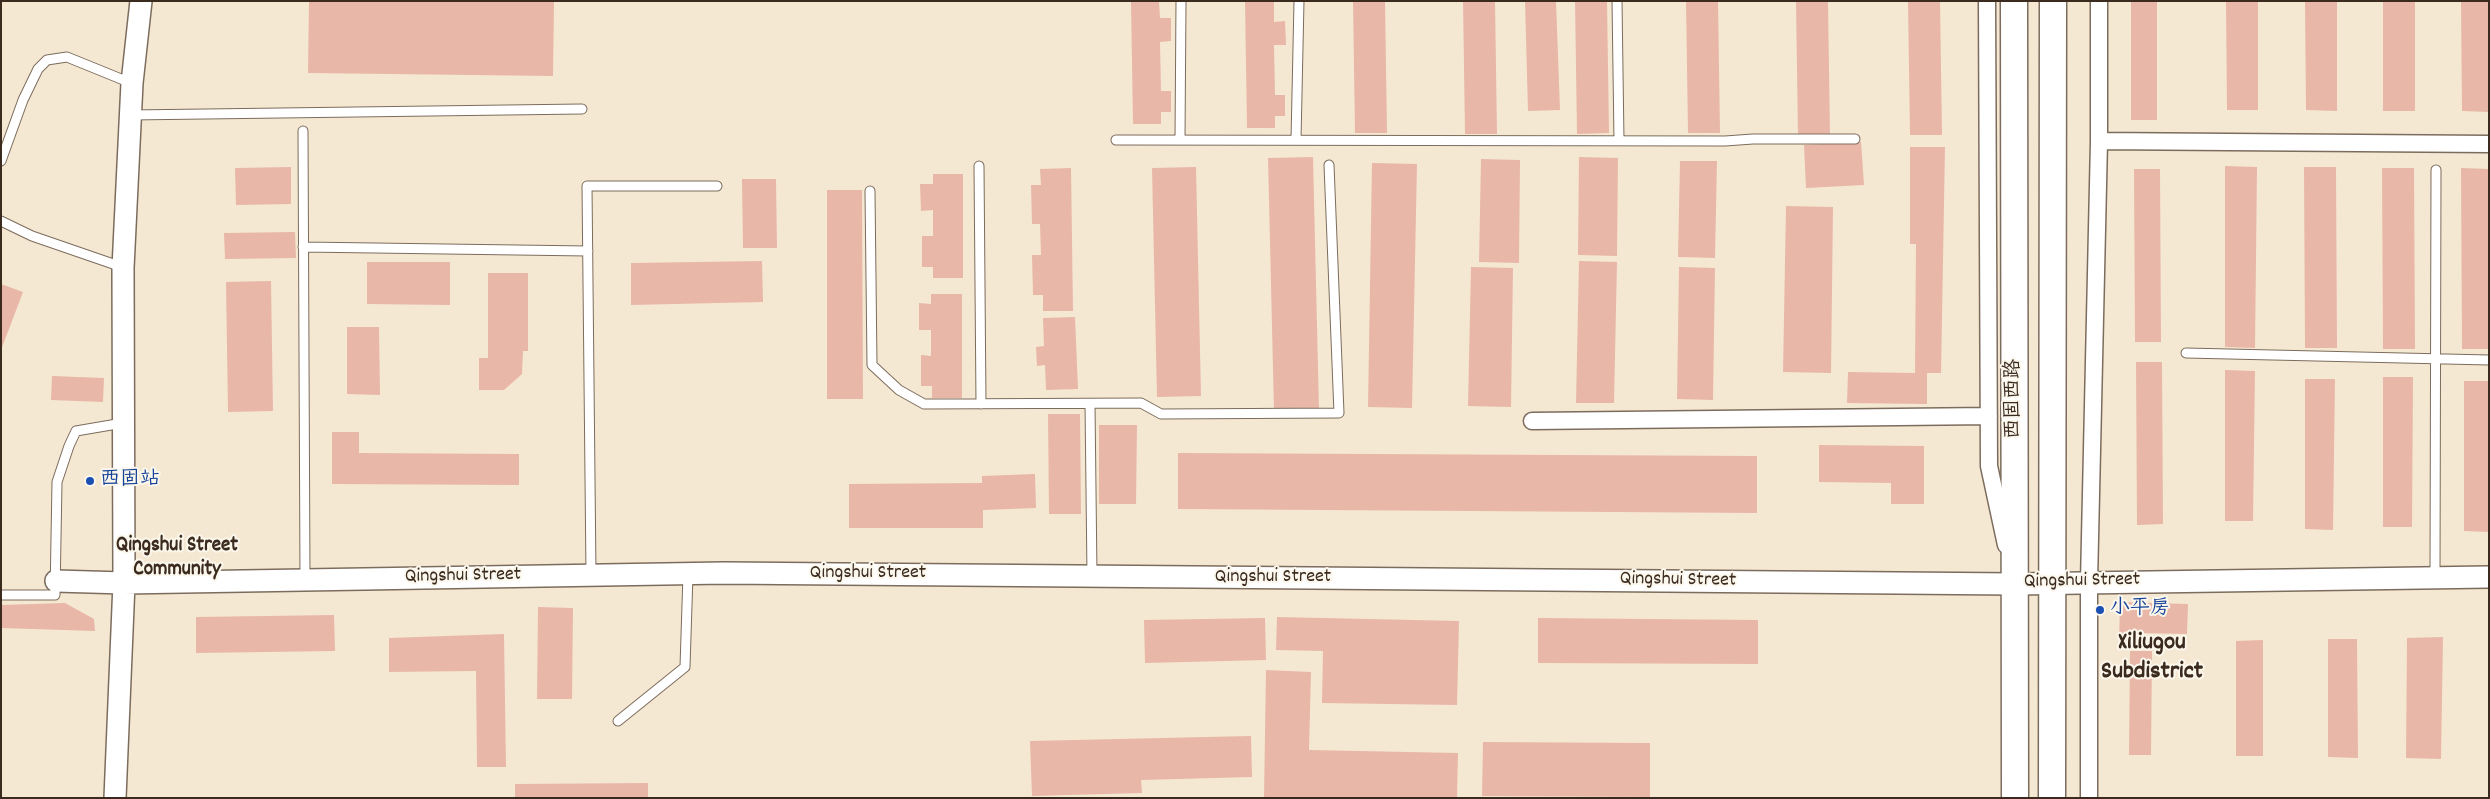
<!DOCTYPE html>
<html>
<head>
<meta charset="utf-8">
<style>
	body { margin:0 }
	#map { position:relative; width:2490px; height:799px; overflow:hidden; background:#f5e8d2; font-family:Dekko,sans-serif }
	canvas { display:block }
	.frame { position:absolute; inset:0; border:2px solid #3b2a1e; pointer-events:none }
</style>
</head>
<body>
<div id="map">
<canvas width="2490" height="799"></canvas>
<div class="frame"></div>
</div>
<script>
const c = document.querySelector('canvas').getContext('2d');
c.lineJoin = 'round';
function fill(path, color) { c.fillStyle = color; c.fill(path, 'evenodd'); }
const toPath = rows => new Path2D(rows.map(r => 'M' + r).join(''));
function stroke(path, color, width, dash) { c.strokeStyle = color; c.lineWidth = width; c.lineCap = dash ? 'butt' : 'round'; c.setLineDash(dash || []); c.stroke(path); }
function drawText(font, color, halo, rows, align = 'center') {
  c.font = font + ' Dekko,"LXGW WenKai TC",sans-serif'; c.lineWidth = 4; c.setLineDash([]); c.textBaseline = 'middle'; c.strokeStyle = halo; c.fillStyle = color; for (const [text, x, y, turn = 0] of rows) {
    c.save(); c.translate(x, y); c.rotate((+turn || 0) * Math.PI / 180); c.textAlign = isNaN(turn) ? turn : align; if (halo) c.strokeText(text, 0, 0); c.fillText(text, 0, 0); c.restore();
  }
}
const building = toPath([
	[309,1,554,1,553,76,308,73],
	[1131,1,1159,1,1160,18,1171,18,1171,41,1160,42,1161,91,1171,91,1171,112,1161,112,1161,124,1133,124],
	[1245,1,1274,1,1274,22,1285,21,1286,45,1274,45,1275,95,1285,95,1285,116,1275,116,1275,128,1247,128],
	[1353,1,1385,1,1387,133,1355,133],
	[1463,1,1495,1,1497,134,1465,134],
	[1525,1,1556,1,1560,110,1528,111],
	[1575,1,1607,1,1609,133,1577,134],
	[1686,1,1718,1,1720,133,1688,133],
	[1796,1,1828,1,1830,137,1798,137],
	[1908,1,1940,1,1942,135,1910,135],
	[2131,1,2157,1,2157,120,2131,120],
	[2226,1,2258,1,2258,110,2227,110],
	[2305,1,2337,1,2337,111,2306,110],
	[2383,1,2415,1,2415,111,2383,111],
	[2461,1,2489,1,2489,112,2462,111],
	[1861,142,1864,185,1806,188,1804,145],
	[1910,147,1945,147,1941,373,1927,373,1927,404,1847,403,1848,372,1915,373,1916,244,1910,244],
	[1313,157,1319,410,1274,411,1268,158],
	[1579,157,1618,158,1617,256,1578,255],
	[1481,159,1520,160,1519,263,1479,262],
	[1680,161,1717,161,1715,258,1678,257],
	[1372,163,1417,164,1412,408,1368,407],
	[2225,166,2257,167,2255,348,2225,347],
	[291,167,291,204,236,205,235,168],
	[1196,167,1201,396,1157,397,1152,168],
	[2304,167,2336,167,2337,348,2305,348],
	[1071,168,1073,311,1043,311,1043,295,1033,295,1032,255,1041,255,1040,224,1032,224,1031,185,1041,185,1040,169],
	[2382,168,2414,168,2415,349,2383,349],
	[2461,168,2489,169,2489,349,2462,349],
	[2134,169,2160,169,2161,342,2135,342],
	[933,174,963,174,963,278,933,278,933,267,922,267,922,236,933,236,933,210,921,211,920,184,933,184],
	[742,179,776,179,777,248,743,248],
	[827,190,862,190,863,399,827,399],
	[1786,206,1833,207,1831,373,1783,372],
	[295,232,296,258,225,259,224,233],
	[762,261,763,302,631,305,631,263],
	[1579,261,1617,262,1614,403,1576,403],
	[367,262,450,262,450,305,367,304],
	[1471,267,1513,268,1511,407,1468,406],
	[1679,267,1715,268,1713,400,1677,399],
	[488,273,528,273,528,351,523,351,522,374,504,390,479,390,479,358,488,358],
	[271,281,273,411,228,412,226,282],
	[1,284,23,292,1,350],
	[931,294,962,294,962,398,932,398,932,386,921,386,921,355,931,356,931,330,919,330,919,303,931,304],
	[1075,317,1078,389,1046,390,1045,365,1037,366,1036,347,1044,346,1043,318],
	[347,327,379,327,380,395,347,394],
	[2136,362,2162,362,2163,524,2137,525],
	[2225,370,2255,371,2253,521,2225,521],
	[52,376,104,378,103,402,51,400],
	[2383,377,2413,377,2412,527,2383,527],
	[2305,379,2335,379,2333,530,2305,529],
	[2464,381,2489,381,2489,532,2464,531],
	[1048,414,1080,414,1081,514,1049,514],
	[1099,425,1137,425,1136,504,1099,504],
	[332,432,359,432,359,453,519,454,519,485,332,484],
	[1819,445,1924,446,1924,504,1891,504,1891,483,1819,482],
	[1178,453,1757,456,1757,513,1178,509],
	[1035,474,1036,508,983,510,983,528,849,528,849,484,982,483,982,476],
	[2120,602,2188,604,2187,634,2138,633,2138,645,2119,645],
	[65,603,94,619,95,631,1,628,1,605],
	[538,607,573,608,572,699,537,699],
	[334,615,335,651,196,653,196,617],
	[1277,617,1459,621,1457,705,1322,703,1323,651,1276,650],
	[1265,618,1266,660,1145,663,1144,620],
	[1538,618,1758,620,1758,664,1538,663],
	[504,634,506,767,477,767,476,671,389,672,389,638],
	[2443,637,2441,759,2406,758,2407,638],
	[2328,639,2357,639,2358,758,2328,757],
	[2263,640,2263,756,2236,756,2236,641],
	[2130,651,2152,651,2151,755,2129,755],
	[1266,670,1311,672,1309,750,1458,753,1457,798,1264,798],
	[1251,736,1252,777,1141,780,1142,793,1032,796,1030,741],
	[1483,742,1650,743,1650,797,1482,796],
	[648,783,648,798,515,798,515,784]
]);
const service = toPath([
	[1617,1,1619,141],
	[130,115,582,109],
	[303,131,305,579],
	[1116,140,1725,141,1753,139,1855,139],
	[1180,140,1181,1],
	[1296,140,1299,1],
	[1,161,23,100,38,69,47,60,67,57,131,83],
	[979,166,981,404],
	[870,191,872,365,899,390,924,404,1141,403,1161,414,1339,413,1329,165],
	[1,221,32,236,122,267],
	[303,247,588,251],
	[2186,353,2489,360],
	[1090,404,1092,576],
	[591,574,587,186,717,186],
	[2435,577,2436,170],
	[1,595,55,595,57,482,69,446,76,431,123,423],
	[618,721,685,667,688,574]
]);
const minor = toPath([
	[1987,1,1989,466,2006,545],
	[2099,141,2489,144],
	[1532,421,1989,416],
	[2089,798,2089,582,2099,141,2099,1]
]);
const tertiary = toPath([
	[56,581,124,583,724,573,2015,584,2489,577],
	[115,798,124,583,123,268,132,83,141,1]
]);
const primary = toPath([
	[2014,1,2015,798],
	[2052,798,2053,1]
]);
const markers = [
	[90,481,5,"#1a4fb4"],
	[2100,610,5,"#1a4fb4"]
];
const streetNames = [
	["西固西路",2015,399,-90],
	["Qingshui Street",868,574],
	["Qingshui Street",463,577,-1],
	["Qingshui Street",1273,578],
	["Qingshui Street",1678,581,1],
	["Qingshui Street",2082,582,-1]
];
const transitNames = [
	["西固站",100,481],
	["小平房",2110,610]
];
const neighbourhoodNames = [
	["Qingshui Street",177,547],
	["Community",177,571]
];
const districtNames = [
	["Xiliugou",2152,645],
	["Subdistrict",2152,674]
];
fill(building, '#e8b7a8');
stroke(service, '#7c6c5d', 11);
stroke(minor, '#7c6c5d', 19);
stroke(tertiary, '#7c6c5d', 24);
stroke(primary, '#7c6c5d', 29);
stroke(service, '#fff', 9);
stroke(minor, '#fff', 16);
stroke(tertiary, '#fff', 21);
stroke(primary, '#fff', 26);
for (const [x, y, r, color] of markers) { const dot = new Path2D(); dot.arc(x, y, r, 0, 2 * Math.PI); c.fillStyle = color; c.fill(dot); stroke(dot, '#fbf7ec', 2); }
drawText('20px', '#3b2a1e', '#fbf7ec', streetNames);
drawText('20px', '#164399', '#fbf7ec', transitNames, 'left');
drawText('bold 21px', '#3b2a1e', '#fbf7ec', neighbourhoodNames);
drawText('bold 25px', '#3b2a1e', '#fbf7ec', districtNames);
</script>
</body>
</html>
